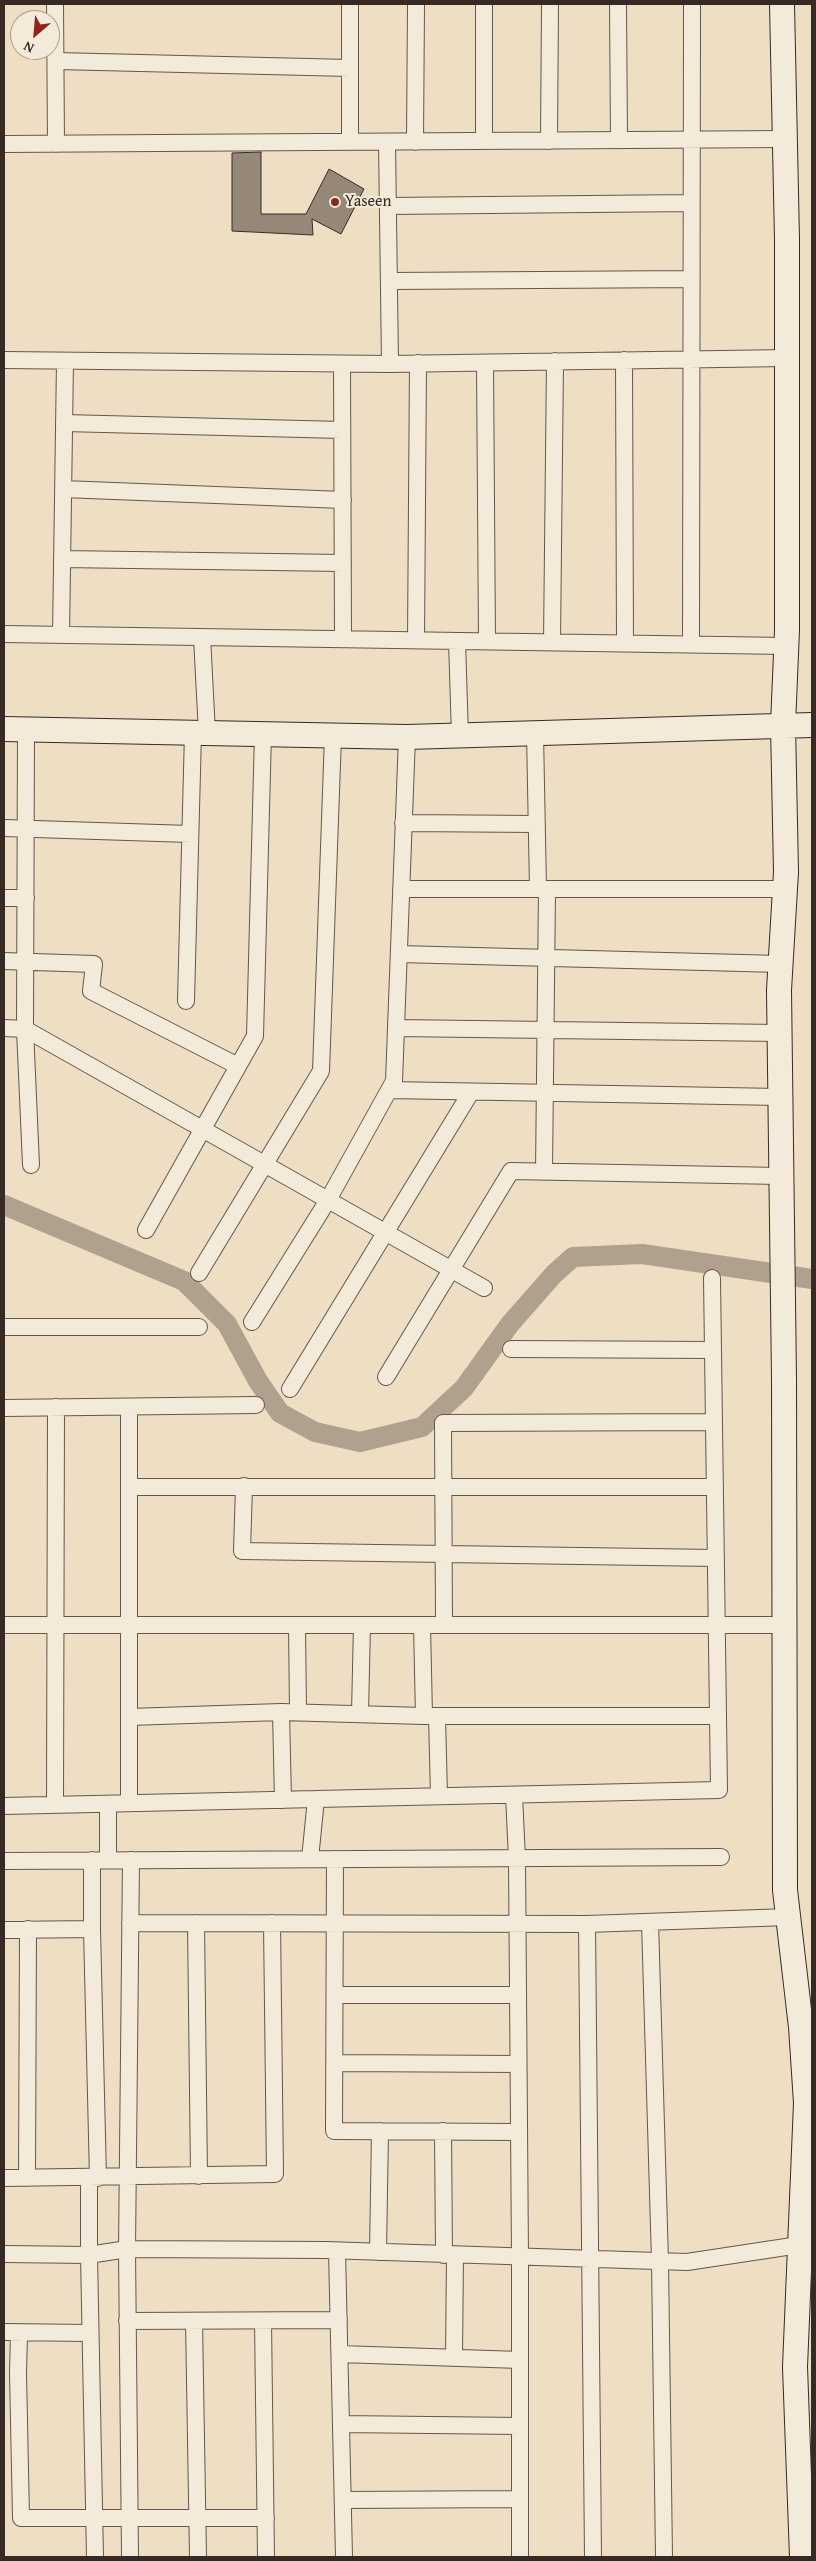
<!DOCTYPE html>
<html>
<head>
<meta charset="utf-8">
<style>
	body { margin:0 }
	#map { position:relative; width:816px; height:2561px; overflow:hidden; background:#eddec4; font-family:"Gentium Book Plus",serif }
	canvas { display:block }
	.frame { position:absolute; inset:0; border:5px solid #372a25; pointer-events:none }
	.north { position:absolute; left:10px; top:10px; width:50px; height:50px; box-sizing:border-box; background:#f3ead9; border:1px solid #a89d91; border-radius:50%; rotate:207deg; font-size:14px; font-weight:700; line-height:20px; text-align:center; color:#372a25 }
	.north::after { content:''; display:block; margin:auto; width:18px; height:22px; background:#8f2418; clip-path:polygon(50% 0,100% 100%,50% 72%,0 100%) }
</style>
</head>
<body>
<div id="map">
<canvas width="816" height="2561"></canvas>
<div class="frame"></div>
<div class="north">N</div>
</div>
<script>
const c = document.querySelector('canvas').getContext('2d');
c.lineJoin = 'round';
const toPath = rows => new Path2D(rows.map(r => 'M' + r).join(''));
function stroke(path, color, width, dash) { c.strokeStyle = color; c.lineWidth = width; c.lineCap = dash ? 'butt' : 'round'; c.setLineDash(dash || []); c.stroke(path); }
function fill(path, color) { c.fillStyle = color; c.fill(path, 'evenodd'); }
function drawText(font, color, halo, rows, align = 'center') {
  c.font = font + ' "Gentium Book Plus",serif'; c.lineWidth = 4; c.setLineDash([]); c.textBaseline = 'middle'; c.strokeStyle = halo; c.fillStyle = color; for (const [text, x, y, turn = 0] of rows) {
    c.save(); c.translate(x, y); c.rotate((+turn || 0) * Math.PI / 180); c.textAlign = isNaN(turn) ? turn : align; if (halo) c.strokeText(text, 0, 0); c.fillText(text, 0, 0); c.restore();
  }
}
const canal = toPath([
	[4,1205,184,1281,227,1324,258,1381,280,1413,315,1432,360,1442,422,1427,464,1388,510,1324,554,1274,573,1257,642,1254,812,1279]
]);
const building = toPath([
	[261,152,261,214,306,214,329,169,364,189,341,234,312,219,313,235,232,231,232,153,261,152]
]);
const street = toPath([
	[55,4,56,144],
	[350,4,350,142],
	[618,4,619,140],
	[56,61,350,68],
	[484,141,484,4],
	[549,141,550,4],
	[387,142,390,364],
	[415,142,416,4],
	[4,144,785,139],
	[388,206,691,203],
	[389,281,691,279],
	[4,360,390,364,787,358],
	[624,360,625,643],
	[485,363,487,641],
	[342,364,343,639],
	[64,423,342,430],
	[63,489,343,500],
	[62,559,343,563],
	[4,634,786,646],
	[61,635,65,361],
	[202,637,207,733],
	[416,640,418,363],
	[457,641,460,736],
	[552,642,555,361],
	[691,644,692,4],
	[26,729,25,1029,31,1165],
	[535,733,538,889],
	[403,823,536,824],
	[4,828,190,834],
	[401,889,785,889],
	[4,898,26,898],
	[399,954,780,964],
	[4,961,94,964,91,991,238,1066],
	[186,1001,193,733],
	[4,1028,25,1029,484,1288],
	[396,1028,779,1033],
	[389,1090,780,1097],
	[544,1172,547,889],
	[146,1230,255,1036,263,734],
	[199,1273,321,1071,333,736],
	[252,1322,328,1200,394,1081,407,737],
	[4,1327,199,1327],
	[511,1349,713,1350],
	[386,1377,511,1171,781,1176],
	[290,1389,471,1092],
	[4,1408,256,1405],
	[244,1486,242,1551,716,1558],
	[129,1487,715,1487],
	[4,1625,784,1625],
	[297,1625,298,1712],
	[422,1625,424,1716],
	[444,1625,443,1423,714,1422],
	[281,1712,283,1800],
	[360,1713,362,1625],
	[437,1716,439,1796],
	[129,1717,281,1712,424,1716,718,1716],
	[514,1795,517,1859,520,2257,520,2557],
	[129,1803,129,1407],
	[108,1804,108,1860],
	[55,1805,56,1407],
	[4,1806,719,1790,712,1278],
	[310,1859,316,1799],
	[335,1859,334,2131,518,2132],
	[4,1861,721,1857],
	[650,1922,660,2261,664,2557],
	[130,1923,587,1924],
	[196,1923,199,2176],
	[92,1929,98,2178],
	[4,1930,92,1929,92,1860],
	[335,1995,517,1995],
	[335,2063,518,2064],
	[443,2131,444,2255],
	[4,2178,275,2174,272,1923],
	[27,2178,28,1929],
	[89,2178,89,2255,95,2557],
	[337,2251,344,2557],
	[378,2252,380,2131],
	[4,2254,89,2255,127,2249,326,2250,687,2262,799,2245],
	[127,2321,339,2320],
	[194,2321,198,2557],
	[263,2321,266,2557],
	[4,2332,90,2333],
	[19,2333,18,2373,21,2518,266,2518],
	[340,2354,520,2360],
	[454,2358,455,2255],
	[341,2424,520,2426],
	[343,2500,520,2499],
	[130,2557,127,2249,131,1860],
	[593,2557,587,1924,789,1917]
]);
const secondary = toPath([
	[782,4,787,240,787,630,783,725,786,872,779,990,784,1379,785,1890,801,2027,806,2103,795,2367,802,2557],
	[4,729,407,737,812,725]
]);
const markers = [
	[335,202,5,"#8f2418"]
];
const poiNames = [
	["Yaseen",345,202]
];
stroke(canal, '#afa18e', 20);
fill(building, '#968878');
stroke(building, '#372a25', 1);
stroke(street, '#64574d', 18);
stroke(secondary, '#372a25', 26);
stroke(street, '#f3ead9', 16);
stroke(secondary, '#f3ead9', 24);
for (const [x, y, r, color] of markers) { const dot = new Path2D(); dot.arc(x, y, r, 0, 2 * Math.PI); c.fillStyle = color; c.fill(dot); stroke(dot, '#f3ead9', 2); }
drawText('16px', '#372a25', '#f3ead9', poiNames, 'left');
</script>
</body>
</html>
